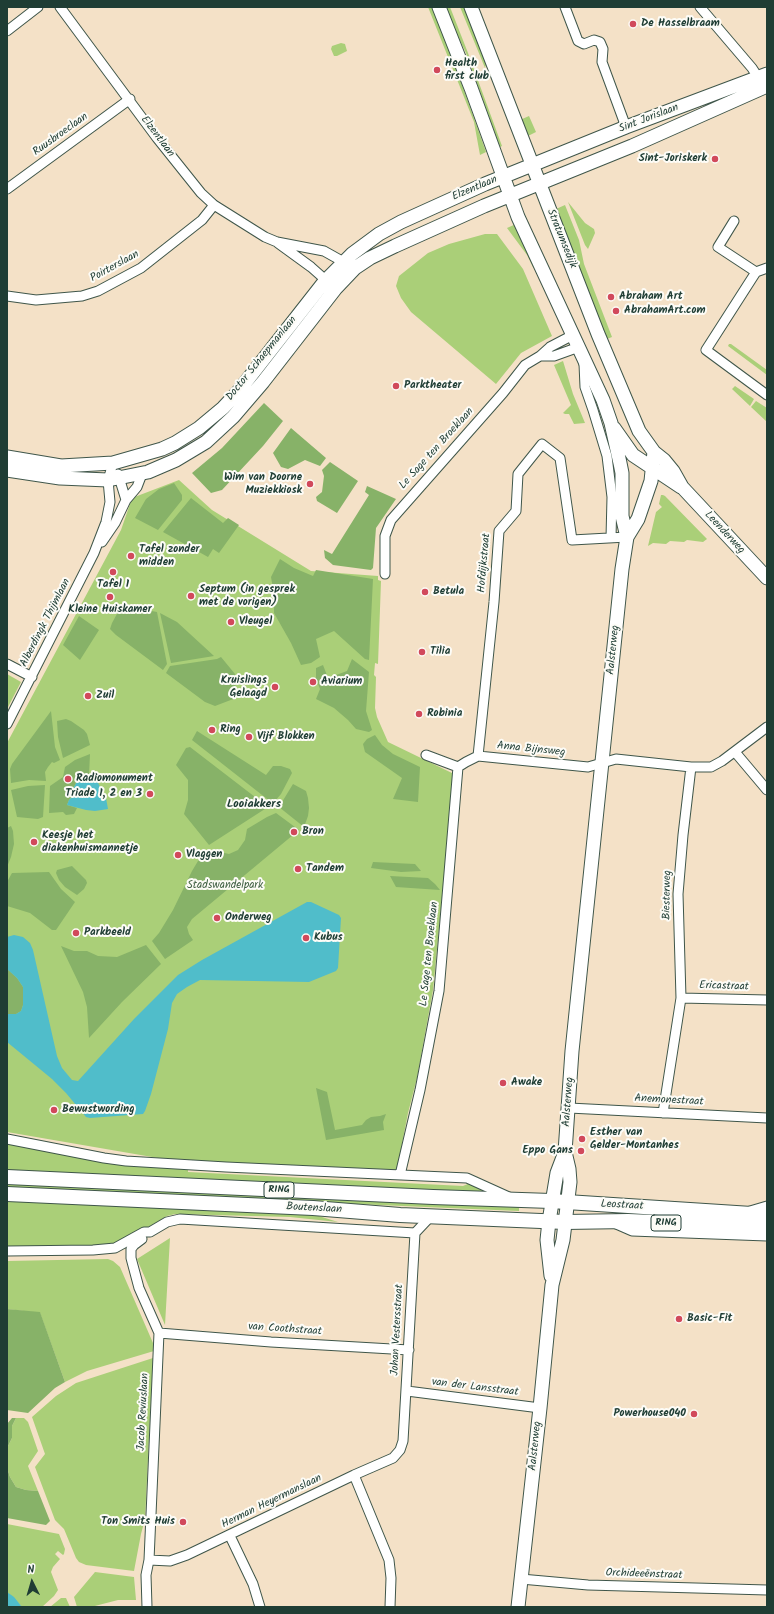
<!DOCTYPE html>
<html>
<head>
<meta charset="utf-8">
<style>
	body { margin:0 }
	#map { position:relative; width:774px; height:1614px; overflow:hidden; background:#f4e1c7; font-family:Kalam,sans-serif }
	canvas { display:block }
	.frame { position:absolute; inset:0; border:8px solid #1f3d34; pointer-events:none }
	.north { position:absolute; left:12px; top:1562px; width:40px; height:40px; -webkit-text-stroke:3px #fdfcf7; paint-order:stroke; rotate:355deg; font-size:11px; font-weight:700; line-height:16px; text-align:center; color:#1f3d34 }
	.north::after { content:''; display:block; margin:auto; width:14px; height:18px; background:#1f3d34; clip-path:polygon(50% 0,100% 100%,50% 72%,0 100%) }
</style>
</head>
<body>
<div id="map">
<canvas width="774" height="1614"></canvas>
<div class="frame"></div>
<div class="north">N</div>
</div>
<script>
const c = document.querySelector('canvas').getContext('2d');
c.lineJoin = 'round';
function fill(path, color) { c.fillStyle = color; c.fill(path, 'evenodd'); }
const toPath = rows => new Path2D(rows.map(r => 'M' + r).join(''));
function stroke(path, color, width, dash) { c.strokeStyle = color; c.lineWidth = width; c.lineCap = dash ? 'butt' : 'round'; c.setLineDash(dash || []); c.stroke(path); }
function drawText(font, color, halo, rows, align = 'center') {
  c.font = font + ' Kalam,sans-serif'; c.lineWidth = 4; c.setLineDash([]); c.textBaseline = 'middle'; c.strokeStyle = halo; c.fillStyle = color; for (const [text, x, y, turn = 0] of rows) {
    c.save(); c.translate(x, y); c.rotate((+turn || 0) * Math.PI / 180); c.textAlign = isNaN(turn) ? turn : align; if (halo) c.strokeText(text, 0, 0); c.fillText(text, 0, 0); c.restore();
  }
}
const green = toPath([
	[428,7,434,7,475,121,486,152,480,155,474,122],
	[444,7,450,7,468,53,502,146,500,147,466,53],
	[460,7,466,7,487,61,485,68],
	[341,43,345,44,347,51,337,56,334,56,331,49,332,46],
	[529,116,536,132,528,136,520,120],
	[568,202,585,223,594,229,595,233,588,249,585,245],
	[565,205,579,240,584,264,612,337,607,339,556,209],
	[516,224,535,266,533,267,527,255,507,228],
	[485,234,497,234,523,269,552,336,521,353,496,384,411,312,401,298,396,286,399,276,428,253,449,244],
	[729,344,731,344,767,370,767,375,728,346],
	[563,361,573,394,585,423,574,424,569,414,565,414,563,413,571,405,554,365],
	[735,386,754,399,750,406,732,389],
	[756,401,767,408,767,422,751,407],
	[179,480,212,510,311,571,378,576,378,580,381,581,378,664,375,663,374,675,376,677,375,708,377,717,388,742,454,774,433,990,417,1078,408,1113,396,1175,158,1158,7,1132,7,743,121,530,132,498],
	[661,495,663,495,665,496,707,539,703,542,687,540,684,542,670,541,666,544,653,543,648,546,656,512,662,507,659,504],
	[7,674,21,682,7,709],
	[7,1143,188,1168,188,1172,463,1186,470,1183,489,1191,489,1193,7,1172],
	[7,1182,519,1205,519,1211,7,1189],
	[7,1198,306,1212,338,1222,290,1217,175,1214,167,1216,123,1242,111,1245,7,1248],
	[170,1238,165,1325,137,1259],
	[108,1259,113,1261,120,1267,153,1343,154,1351,87,1371,65,1382,40,1313,7,1309,7,1261],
	[153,1358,145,1519,141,1534,134,1571,86,1565,79,1562,76,1558,64,1529,55,1520,35,1467,45,1454,32,1417,56,1396,76,1383],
	[16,1418,24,1418,28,1422,38,1451,28,1466,38,1491,26,1490,16,1487,10,1477,7,1468,7,1448,12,1438,12,1426],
	[7,1524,59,1534,65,1549,64,1554,63,1555,58,1551,55,1554,60,1559,53,1567,51,1572,58,1590,54,1596,42,1607,22,1607,7,1592],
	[95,1572,134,1577,136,1600,118,1600,91,1607,77,1607,74,1597],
	[61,1598,66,1598,70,1607,50,1607]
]);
const forest = toPath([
	[264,403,283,421,263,446,222,490,211,493,192,473,222,448],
	[291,428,326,458,320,466,305,460,288,469,281,467,273,453],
	[330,462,358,481,337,513,317,501,316,497,322,492,324,476,322,470],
	[174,483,182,495,182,500,158,530,135,518,146,499,159,489],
	[367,486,396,499,376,528,373,568,371,570,333,565,325,558,324,550,332,554,369,495,365,492],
	[191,498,223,523,228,518,239,525,219,553,213,549,208,557,163,532],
	[280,559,294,568,313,576,316,570,373,579,369,660,365,659,334,631,316,639,320,657,311,663,301,665,291,643,274,613,274,594,271,577],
	[141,609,157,612,167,664,163,670,116,635,110,629,112,623,118,612],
	[160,613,177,622,214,656,171,663],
	[79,616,99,630,80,660,63,645],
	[221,657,235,674,236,698,215,706,205,702,166,673,170,666,217,659],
	[352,659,369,672,366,711,372,730,369,732,356,729,348,720,334,708,316,699,320,689,316,679,316,668,323,665,328,678,347,671],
	[51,711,55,747,60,760,54,763,52,762,48,767,45,772,46,781,29,780,11,783,10,769,12,764],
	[66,719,71,721,84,730,87,734,90,745,63,758,58,737,57,721],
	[197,731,266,775,273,766,281,766,290,769,292,773,281,794,275,801,271,802,192,740],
	[375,735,382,745,393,754,420,767,418,802,393,799,402,778,365,752,363,744,367,739],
	[190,747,268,807,209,845,184,814,188,800,188,780,176,765,186,748],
	[90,754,89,776,84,774,76,783,74,787,73,796,69,800,67,805,77,808,74,814,66,815,63,812,49,813,50,786,63,777,65,767,75,760],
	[293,784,306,791,308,798,309,808,308,816,304,827,279,807],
	[45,785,43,817,38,819,17,817,11,790,28,786],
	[276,813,299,830,192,919,187,927,189,934,193,940,165,959,152,941,159,933,173,910,192,871,198,861,211,850,229,854,238,850,245,840,247,829,267,817],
	[11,826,13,831,14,844,11,857,7,867,7,828],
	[373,862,415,864,421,871,401,872,371,868],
	[72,866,86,880,87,883,84,889,77,895,65,887,59,880,56,873,57,870],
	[49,872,61,889,75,902,56,930,52,930,30,913,7,906,7,882,12,873],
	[390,876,428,878,435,884,440,890,396,887],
	[146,945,161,964,122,1002,89,1038,87,1007,83,992,61,946,74,951,87,951,98,956,117,957],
	[7,969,17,978,23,987,23,1005,21,1011,16,1014,11,1015,7,1014],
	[316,1088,327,1092,335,1130,362,1125,366,1120,371,1117,380,1116,386,1114,383,1122,384,1130,326,1140],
	[7,1309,40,1312,65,1382,55,1388,28,1413,7,1410],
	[12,1418,16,1418,12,1426,12,1438,7,1448,7,1424],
	[7,1468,10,1477,16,1487,26,1490,38,1491,50,1521,46,1525,7,1518]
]);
const water = toPath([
	[84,774,97,781,106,798,108,809,95,811,86,810,67,805,69,800,73,796,74,787,80,775],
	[307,902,311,902,339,915,341,918,338,968,336,971,309,982,200,980,187,987,177,994,172,1003,168,1029,151,1094,145,1111,143,1114,90,1118,86,1117,66,1093,52,1079,7,1042,7,1014,16,1014,21,1011,23,1005,23,987,17,978,7,969,7,937,14,935,23,937,30,943,33,950,57,1056,62,1068,72,1080,78,1081,134,1019,178,975,202,960],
	[7,1592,14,1597,22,1607,7,1607]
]);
const street = toPath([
	[60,7,157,138,201,193,214,205,265,237,277,242,324,251,349,265],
	[565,7,578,41,584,44,594,40,600,42,603,49,602,62,626,127],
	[700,7,752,68,761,82],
	[7,31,38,7],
	[7,189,130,99],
	[734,221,718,247,756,272],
	[278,243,311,267,329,283],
	[767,268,756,272,706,350,767,395],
	[7,296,36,300,82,296,98,291,141,268,202,220,214,205],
	[540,356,554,356,579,347],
	[584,364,585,387,593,410,607,456,612,497,611,538],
	[118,474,126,500],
	[102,542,115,523,126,500,137,487,142,474],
	[385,574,385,536,391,520,503,393,525,365,540,356,550,347,573,335],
	[7,664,32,677],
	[7,724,94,553,106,522,110,502,108,480,113,463],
	[735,752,767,790],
	[426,755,458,767],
	[478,756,494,602,499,531,516,511,518,474,542,444,560,458,572,540,627,537],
	[458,767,466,762,478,756,588,767,616,759,691,767,711,767,722,761,767,727],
	[681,998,767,1000],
	[569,1108,767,1118],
	[663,1113,681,998,678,894,683,835,691,767],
	[7,1139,104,1158,126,1161,226,1167,467,1178,509,1197],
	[400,1175,420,1090,439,991,458,767],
	[750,1211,767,1206],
	[616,1224,632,1231,767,1236],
	[142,1239,134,1245,131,1249,131,1258,139,1288,159,1333,149,1560,146,1575,147,1607],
	[7,1251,93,1250,115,1248,144,1232,150,1232,167,1222,180,1219,415,1233],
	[159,1333,271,1342,409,1350],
	[407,1391,540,1408],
	[354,1475,389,1560,391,1578,390,1607],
	[230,1536,253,1584,260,1607],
	[149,1560,170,1561,187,1555,354,1475,393,1458,400,1450,403,1441,415,1233,431,1216],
	[521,1579,588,1585,767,1590]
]);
const secondary = toPath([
	[439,7,471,88,518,217,603,400,611,423,620,463,622,473,622,516,627,537],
	[471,7,598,334,639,431,654,452,651,481,638,519,627,537,622,569,572,1051,565,1152,569,1169,570,1182,563,1240,552,1285,540,1408,518,1607],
	[614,428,633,455,681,487],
	[654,452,664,460,673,471,682,487,767,578],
	[7,457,61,466,113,463,162,449,175,443,199,428,223,408,238,392,325,281,352,254,379,234,401,222,485,184,626,127,767,74],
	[7,470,60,478,108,480,148,472,176,460,206,442,233,417,263,382,336,288,355,268,370,258,395,246,484,206,632,146,767,86],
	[551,1276,547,1240,549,1221,557,1173,565,1152]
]);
const primary = toPath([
	[7,1177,433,1197,551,1201,767,1215],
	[7,1194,313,1208,400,1215,517,1220,565,1222,628,1221,767,1227]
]);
const markers = [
	[633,24,4,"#d1495b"],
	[437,70,4,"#d1495b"],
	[715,159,4,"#d1495b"],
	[611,297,4,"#d1495b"],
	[616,311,4,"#d1495b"],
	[396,386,4,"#d1495b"],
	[310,484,4,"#d1495b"],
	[131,556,4,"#d1495b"],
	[113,572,4,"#d1495b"],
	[425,592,4,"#d1495b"],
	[191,596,4,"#d1495b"],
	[110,597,4,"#d1495b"],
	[231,622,4,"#d1495b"],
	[422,652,4,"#d1495b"],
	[313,682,4,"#d1495b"],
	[275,687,4,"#d1495b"],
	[88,696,4,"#d1495b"],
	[419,714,4,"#d1495b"],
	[212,730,4,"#d1495b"],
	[249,737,4,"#d1495b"],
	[68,779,4,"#d1495b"],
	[150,794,4,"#d1495b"],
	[294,832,4,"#d1495b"],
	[34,842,4,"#d1495b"],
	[178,855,4,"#d1495b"],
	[298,869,4,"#d1495b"],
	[217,918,4,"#d1495b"],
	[76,933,4,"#d1495b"],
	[306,938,4,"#d1495b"],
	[503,1083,4,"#d1495b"],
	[54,1110,4,"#d1495b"],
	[582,1139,4,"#d1495b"],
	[581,1151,4,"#d1495b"],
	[679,1319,4,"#d1495b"],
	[694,1414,4,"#d1495b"],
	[183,1522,4,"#d1495b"]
];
const shields = [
	[279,1190,30],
	[666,1223,30]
];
const shieldNames = [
	["RING",279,1190],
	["RING",666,1223]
];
const poiNames = [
	["De Hasselbraam",641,24],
	["Health",445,64],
	["first club",445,77],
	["Sint-Joriskerk",707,159,"right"],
	["Abraham Art",619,297],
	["AbrahamArt.com",624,311],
	["Parktheater",404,386],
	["Wim van Doorne",302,478,"right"],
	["Muziekkiosk",302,491,"right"],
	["Tafel zonder",139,550],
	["midden",139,563],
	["Tafel 1",113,585,"center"],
	["Septum (in gesprek",199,590],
	["met de vorigen)",199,603],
	["Betula",433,592],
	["Kleine Huiskamer",110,610,"center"],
	["Vleugel",239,622],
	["Tilia",430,652],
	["Kruislings",267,681,"right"],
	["Gelaagd",267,694,"right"],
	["Aviarium",321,682],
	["Zuil",96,696],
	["Robinia",427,714],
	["Ring",220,730],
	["Vijf Blokken",257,737],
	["Radiomonument",76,779],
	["Triade 1, 2 en 3",142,794,"right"],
	["Bron",302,832],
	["Keesje het",42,836],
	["diakenhuismannetje",42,849],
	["Vlaggen",186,855],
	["Tandem",306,869],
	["Onderweg",225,918],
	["Parkbeeld",84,933],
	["Kubus",314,938],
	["Awake",511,1083],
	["Bewustwording",62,1110],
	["Esther van",590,1133],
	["Gelder-Montanhes",590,1146],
	["Eppo Gans",573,1151,"right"],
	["Basic-Fit",687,1319],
	["Powerhouse040",686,1414,"right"],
	["Ton Smits Huis",175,1522,"right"]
];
const streetNames = [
	["Sint Jorislaan",649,119,-21],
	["Ruusbroeclaan",61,135,-36],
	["Elzentlaan",157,137,53],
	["Elzentlaan",475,189,-23],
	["Stratumsedijk",561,239,68],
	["Poirterslaan",115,267,-29],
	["Doctor Schaepmanlaan",262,359,-51],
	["Le Sage ten Broeklaan",437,449,-48],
	["Leenderweg",724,533,47],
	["Hofdijkstraat",485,563,-85],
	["Alberdingk Thijmlaan",46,623,-63],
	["Aalsterweg",614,650,-84],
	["Anna Bijnsweg",531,750,6],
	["Biesterweg",668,895,-89],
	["Le Sage ten Broeklaan",430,954,-84],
	["Ericastraat",724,987,2],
	["Anemonestraat",669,1101,3],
	["Aalsterweg",569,1102,-86],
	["Leostraat",622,1206,3],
	["Boutenslaan",314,1209,3],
	["van Coothstraat",285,1330,4],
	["Johan Vestersstraat",398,1330,-87],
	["van der Lansstraat",475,1388,7],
	["Jacob Reviuslaan",144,1412,-87],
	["Aalsterweg",536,1446,-84],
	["Herman Heyermanslaan",272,1502,-26],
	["Orchideeënstraat",644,1575,2]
];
const parkNames = [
	["Stadswandelpark",225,886]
];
const neighbourhoodNames = [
	["Looiakkers",254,805]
];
fill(green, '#aacf78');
fill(forest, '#87b268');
fill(water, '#50bdca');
stroke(street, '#3f564a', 11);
stroke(secondary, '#3f564a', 15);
stroke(primary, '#3f564a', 16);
stroke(street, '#fff', 9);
stroke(secondary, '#fff', 13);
stroke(primary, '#fff', 14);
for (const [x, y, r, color] of markers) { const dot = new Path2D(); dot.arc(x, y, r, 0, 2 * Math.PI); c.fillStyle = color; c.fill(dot); stroke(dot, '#fdfcf7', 1.5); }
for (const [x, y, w] of shields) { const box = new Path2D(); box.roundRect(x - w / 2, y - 8, w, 16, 3); c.fillStyle = '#fdfcf7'; c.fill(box); stroke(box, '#1f3d34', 1); }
drawText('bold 10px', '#1f3d34', null, shieldNames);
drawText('bold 11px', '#1f3d34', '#fdfcf7', poiNames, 'left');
drawText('11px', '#1f3d34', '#fdfcf7', streetNames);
drawText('11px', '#426245', '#fdfcf7', parkNames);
drawText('bold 12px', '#1f3d34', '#fdfcf7', neighbourhoodNames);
</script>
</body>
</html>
